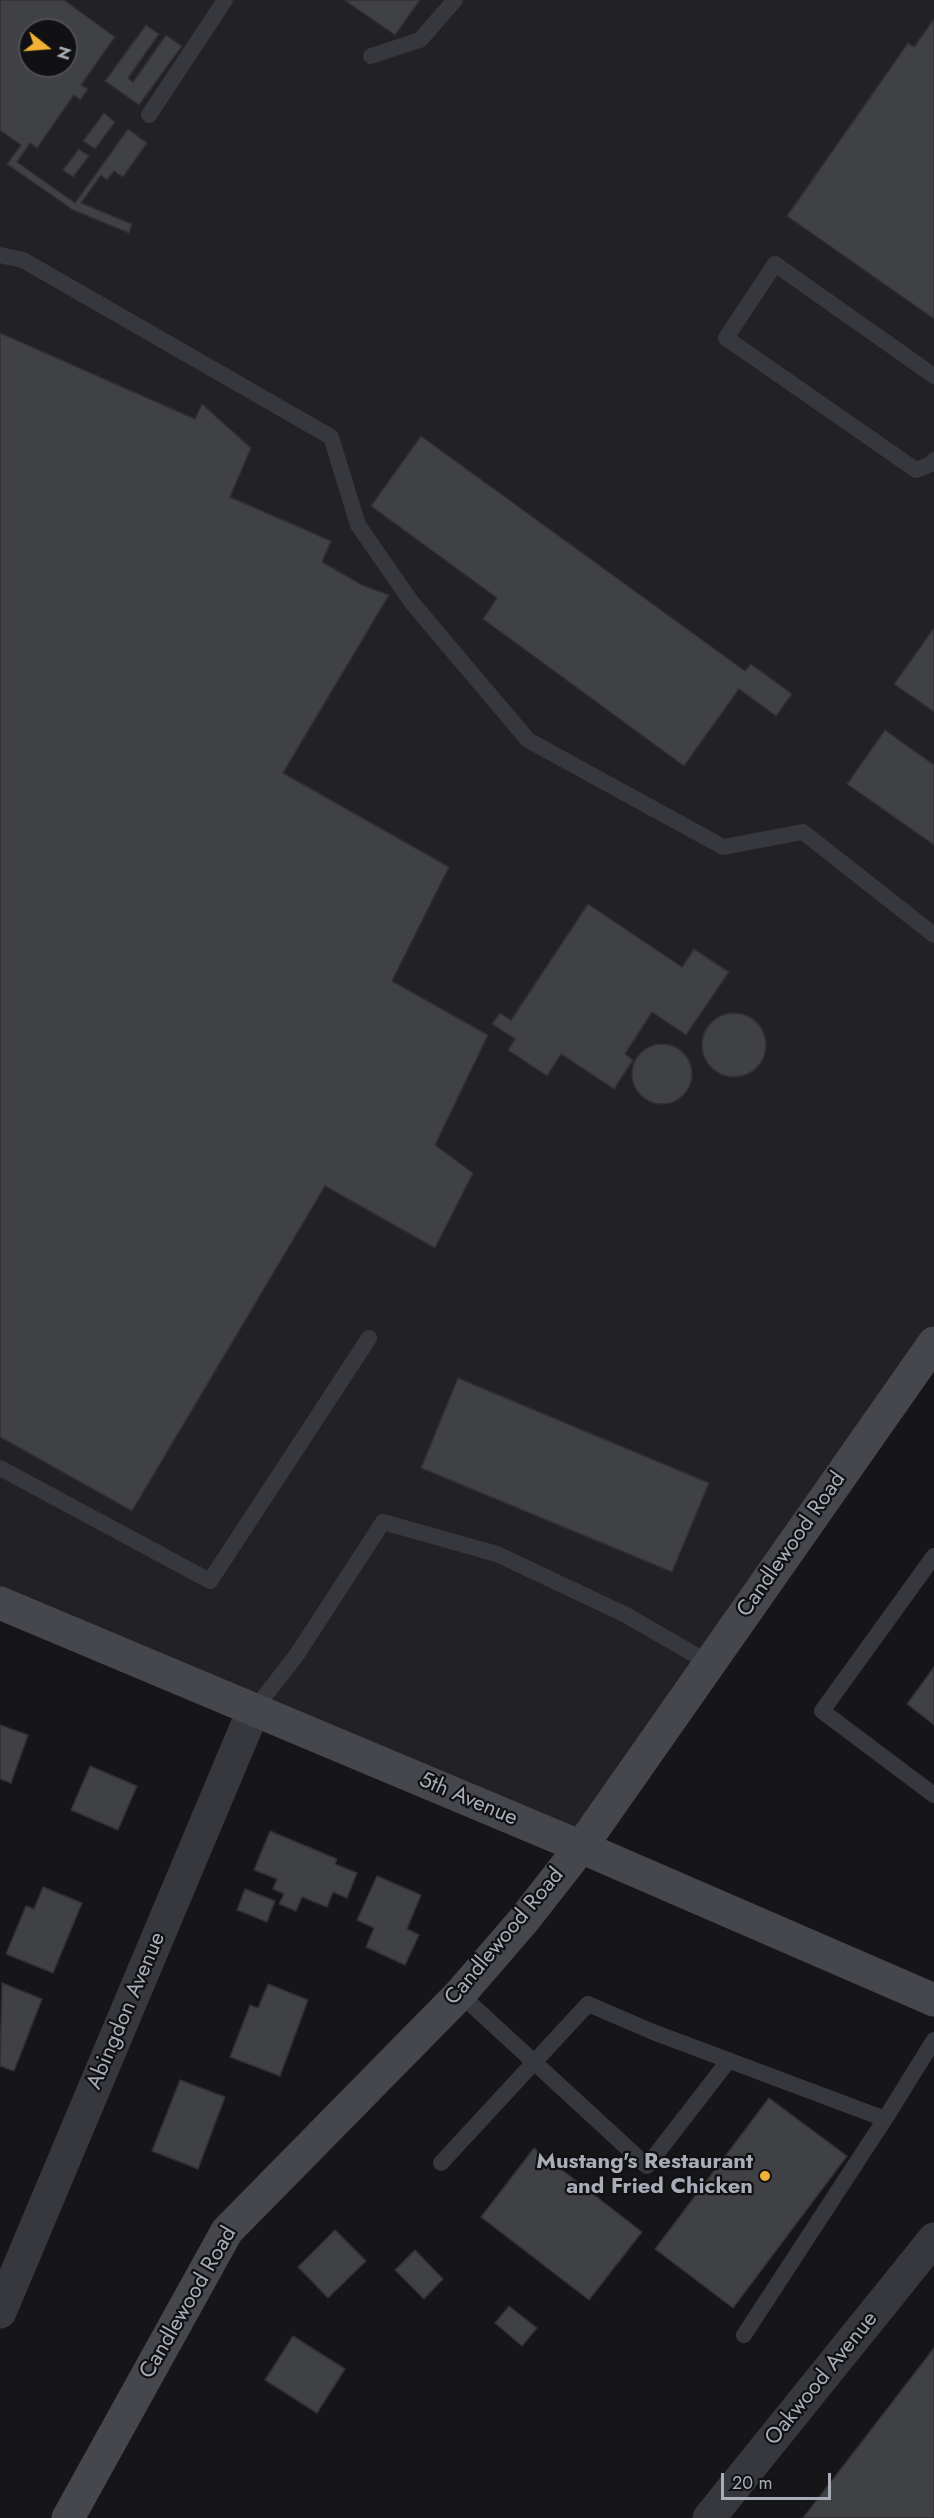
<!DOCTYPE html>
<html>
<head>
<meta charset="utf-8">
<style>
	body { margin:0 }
	#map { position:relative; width:934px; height:2518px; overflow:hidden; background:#161618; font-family:Jost,sans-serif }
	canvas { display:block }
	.north { position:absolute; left:18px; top:18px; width:60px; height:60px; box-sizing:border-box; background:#111113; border:2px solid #4d4f55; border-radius:50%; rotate:107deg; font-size:16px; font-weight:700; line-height:24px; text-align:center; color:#a8adb8 }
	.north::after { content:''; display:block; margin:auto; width:21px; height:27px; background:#f2b134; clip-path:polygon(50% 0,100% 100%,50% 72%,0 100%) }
	.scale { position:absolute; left:721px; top:2473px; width:110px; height:27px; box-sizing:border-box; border:3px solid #a8adb8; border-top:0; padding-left:8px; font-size:18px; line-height:21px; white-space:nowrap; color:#a8adb8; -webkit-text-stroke:4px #111113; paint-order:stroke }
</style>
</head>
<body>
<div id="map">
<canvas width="934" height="2518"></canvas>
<div class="north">N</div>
<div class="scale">20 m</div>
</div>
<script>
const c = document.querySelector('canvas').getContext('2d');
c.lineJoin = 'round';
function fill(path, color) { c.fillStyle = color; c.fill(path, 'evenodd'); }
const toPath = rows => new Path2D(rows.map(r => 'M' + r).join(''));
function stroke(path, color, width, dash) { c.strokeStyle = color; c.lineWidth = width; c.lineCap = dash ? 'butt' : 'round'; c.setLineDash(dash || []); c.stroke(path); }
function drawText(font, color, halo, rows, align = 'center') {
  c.font = font + ' Jost,sans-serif'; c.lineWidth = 4.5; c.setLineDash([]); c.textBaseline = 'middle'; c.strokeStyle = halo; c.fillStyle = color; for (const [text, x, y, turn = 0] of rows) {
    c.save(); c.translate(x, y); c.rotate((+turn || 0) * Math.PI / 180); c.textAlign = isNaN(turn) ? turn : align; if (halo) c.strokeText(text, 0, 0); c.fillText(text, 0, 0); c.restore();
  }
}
const built = toPath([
	[0,0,934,0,934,1343,581,1847,0,1602],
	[30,30,66,30,66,66,30,66]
]);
const building = toPath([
	[0,0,64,0,115,37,81,85,88,89,80,100,74,95,37,148,30,143,17,162,75,203,128,129,147,143,123,177,114,171,107,180,101,175,81,203,132,224,129,233,73,210,7,164,21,145,0,130,0,0],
	[30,30,66,30,66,66,30,66,30,30],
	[344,0,420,0,395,35,344,0],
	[934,19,934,319,787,216,908,43,914,47,934,19],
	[146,25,159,34,128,78,133,82,166,35,182,46,139,105,105,81,146,25],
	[104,113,115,122,95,149,83,141,104,113],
	[79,149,89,156,73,177,63,170,79,149],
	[0,333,195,419,202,404,251,448,230,497,331,541,322,562,362,585,389,595,283,773,449,867,392,981,488,1035,435,1145,473,1173,435,1248,325,1186,132,1511,0,1437,0,333],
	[421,436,745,671,751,664,792,694,776,716,739,689,684,766,483,619,497,598,371,506,421,436],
	[934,628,934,712,894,684,934,628],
	[885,730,934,765,934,845,847,784,885,730],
	[588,904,682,967,694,949,729,972,686,1035,652,1012,625,1054,633,1060,614,1089,561,1054,547,1076,508,1050,515,1039,492,1024,500,1013,511,1020,588,904],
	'702 1045a32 32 0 1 1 64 0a32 32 0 1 1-64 0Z',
	'632 1074a30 30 0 1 1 60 0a30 30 0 1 1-60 0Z',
	[458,1378,709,1483,672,1572,421,1468,458,1378],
	[934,1667,934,1725,907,1704,934,1667],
	[0,1725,28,1735,11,1783,0,1779,0,1725],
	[90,1766,137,1786,118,1830,71,1810,90,1766],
	[270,1831,337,1859,335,1864,357,1873,347,1898,333,1892,327,1907,302,1897,296,1911,279,1904,284,1894,273,1889,277,1879,254,1870,270,1831],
	[377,1876,421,1895,407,1929,419,1935,405,1965,366,1947,374,1928,357,1920,377,1876],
	[43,1887,82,1903,53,1973,6,1954,26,1906,34,1909,43,1887],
	[245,1889,275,1901,267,1922,237,1910,245,1889],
	[2,1983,42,1999,14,2071,0,2066,2,1983],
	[268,1984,308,2000,280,2076,230,2057,250,2005,258,2008,268,1984],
	[180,2080,225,2097,198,2169,152,2151,180,2080],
	[769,2098,847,2156,733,2308,655,2249,769,2098],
	[534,2148,642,2232,589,2300,481,2217,534,2148],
	[335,2230,366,2261,328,2298,298,2267,335,2230],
	[415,2250,443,2279,424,2299,395,2270,415,2250],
	[509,2306,537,2328,522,2346,495,2323,509,2306],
	[293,2336,345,2369,317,2413,265,2380,293,2336],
	[934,2348,934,2518,803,2518,934,2348]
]);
const lane = toPath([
	[371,56,420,40,455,0],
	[149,115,225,0],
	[0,255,23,260,331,437,358,525,413,604,528,740,723,847,803,832,934,935],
	[934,376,775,264,726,338,916,470,931,464,934,460],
	[0,1468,210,1581,369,1338],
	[934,1556,822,1711,934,1795],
	[253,1711,296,1656,383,1522,497,1554,626,1615,709,1663],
	[460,1994,647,2166,729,2060],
	[441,2163,588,2004,653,2032,885,2119,934,2040],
	[744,2335,885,2119]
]);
const street = toPath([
	[0,2312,253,1711],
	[709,2518,934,2239]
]);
const secondary = toPath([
	[0,1603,581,1847,934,2000],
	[68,2518,227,2231,460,1994,523,1921,581,1847,934,1343]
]);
const markers = [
	[765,2176,6,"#f2b134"]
];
const streetNames = [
	["Candlewood Road",792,1545,-55],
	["5th Avenue",468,1800,23],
	["Candlewood Road",505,1937,-50],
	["Abingdon Avenue",127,2011,-67],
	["Candlewood Road",189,2303,-60],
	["Oakwood Avenue",822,2379,-51]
];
const poiNames = [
	["Mustang's Restaurant",753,2163],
	["and Fried Chicken",753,2188]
];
fill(built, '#222225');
fill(building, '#404145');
stroke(building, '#303034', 1.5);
stroke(lane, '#37383d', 16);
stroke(street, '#37383d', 33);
stroke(secondary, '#45474d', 33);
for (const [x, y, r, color] of markers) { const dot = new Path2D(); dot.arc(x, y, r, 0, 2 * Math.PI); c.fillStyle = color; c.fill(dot); stroke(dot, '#111113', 2); }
drawText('22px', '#a8adb8', '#111113', streetNames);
drawText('bold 22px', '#a8adb8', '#111113', poiNames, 'right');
</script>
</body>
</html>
